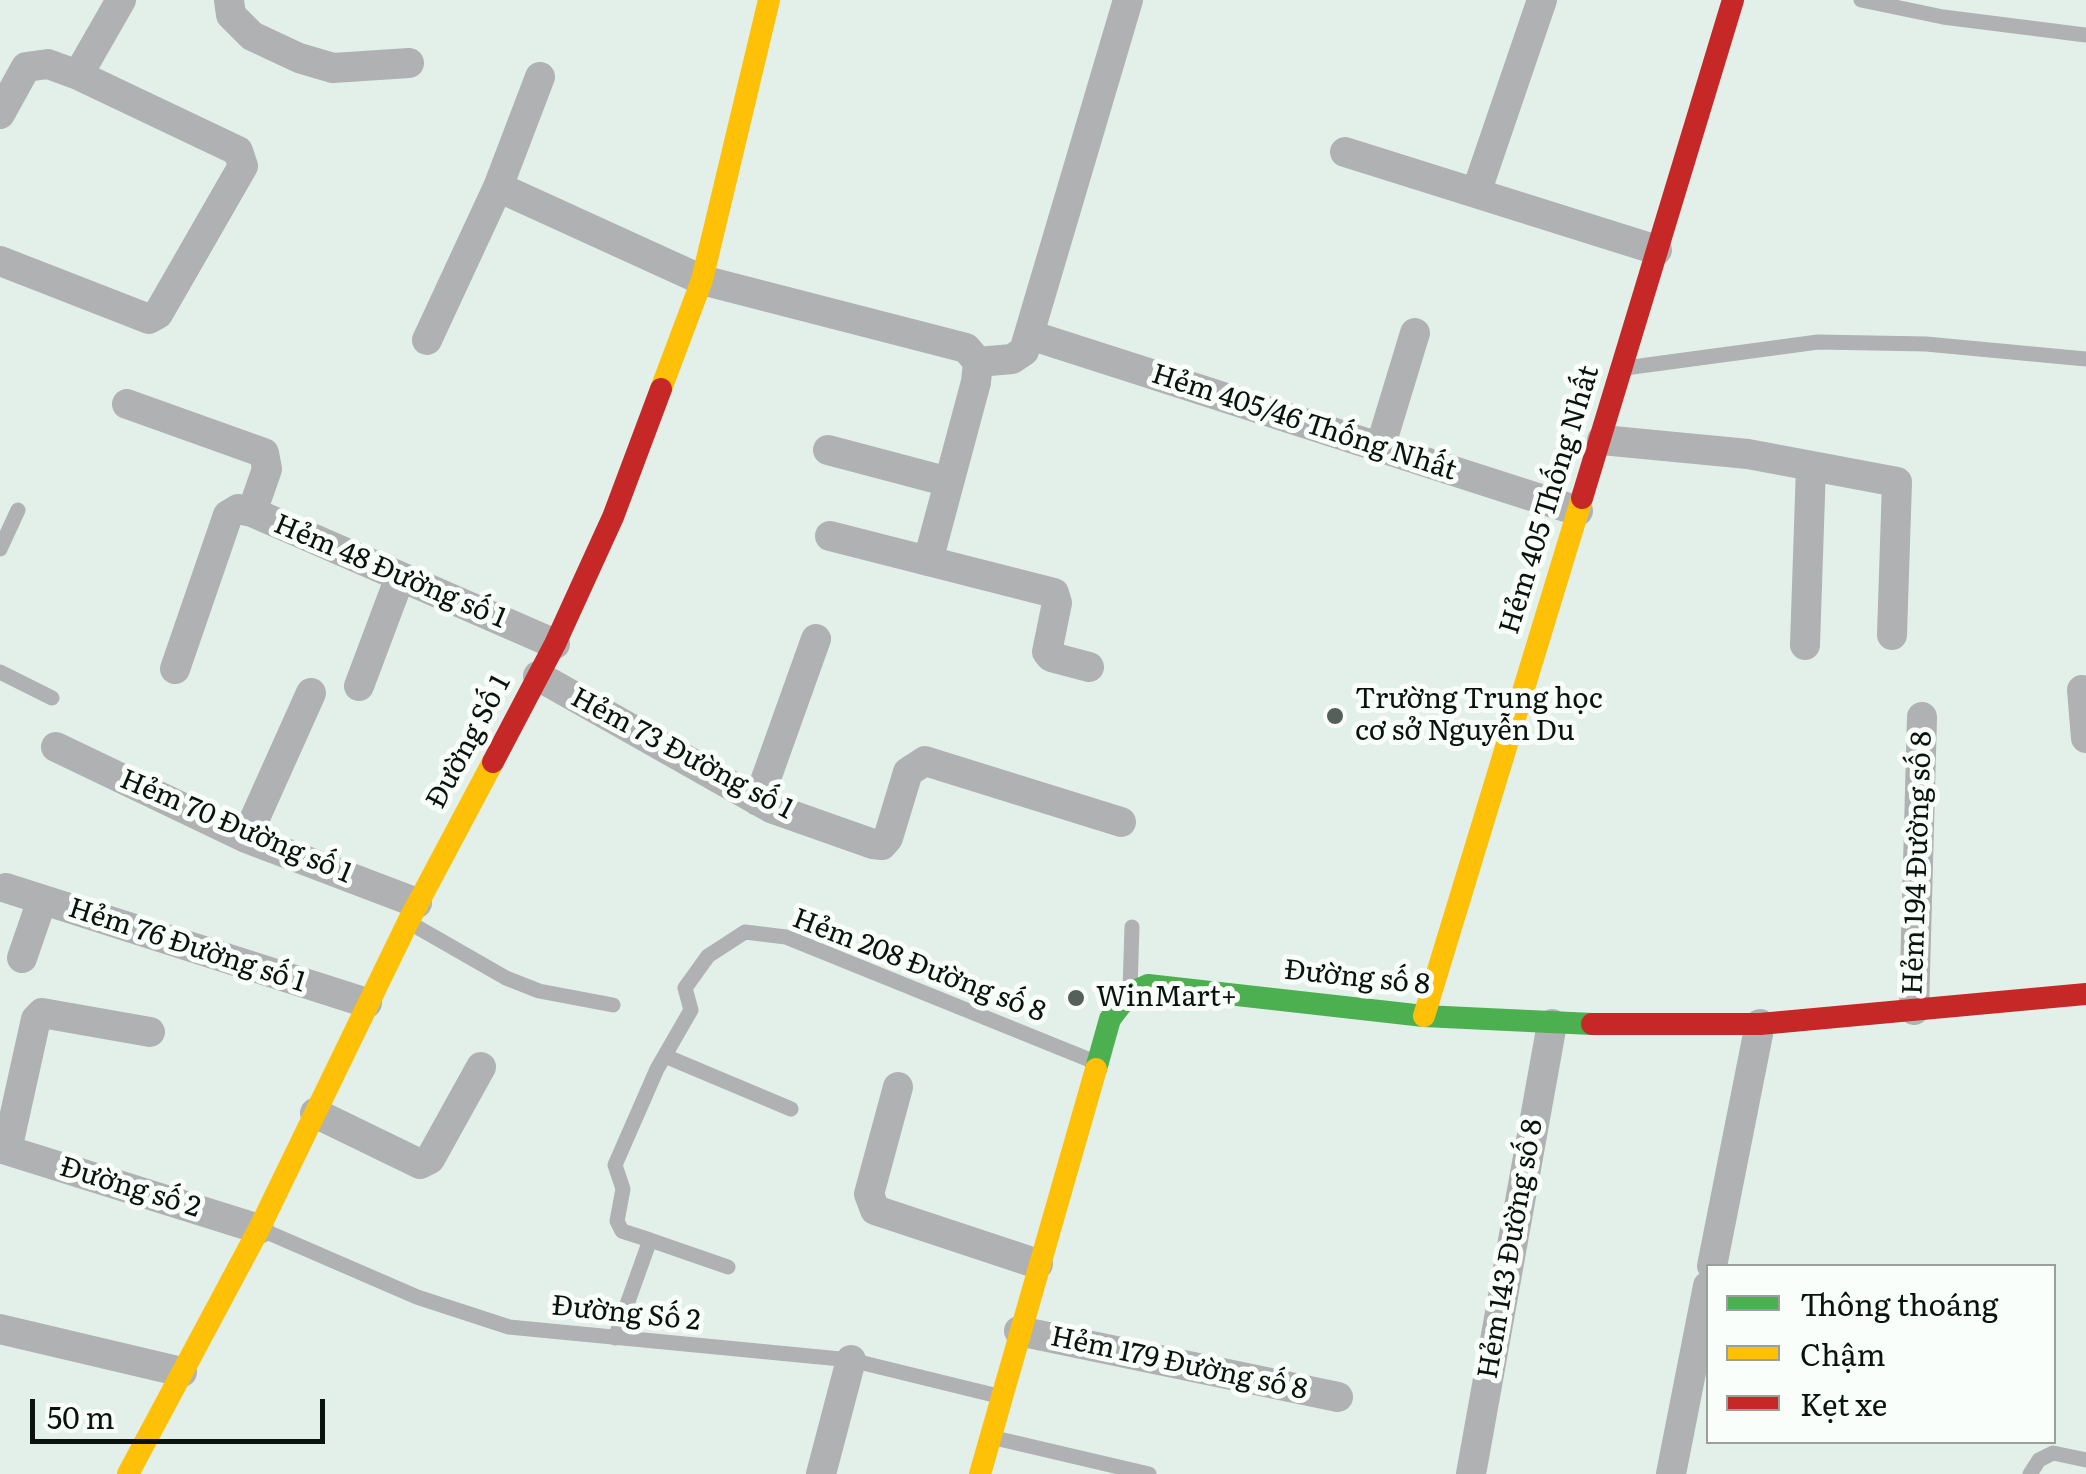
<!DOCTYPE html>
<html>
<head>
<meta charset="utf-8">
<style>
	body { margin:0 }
	#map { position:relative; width:2086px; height:1474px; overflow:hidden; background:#e3f0e9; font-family:Literata,serif }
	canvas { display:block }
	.legend { position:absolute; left:1706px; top:1264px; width:350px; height:180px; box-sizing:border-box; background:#f9fefb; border:2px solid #99a09c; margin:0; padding:12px 18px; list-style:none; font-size:30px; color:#0a130e }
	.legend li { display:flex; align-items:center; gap:20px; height:50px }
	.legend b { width:50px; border:2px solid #99a09c }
	.scale { position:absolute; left:30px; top:1399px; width:295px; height:45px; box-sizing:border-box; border:5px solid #0a130e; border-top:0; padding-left:12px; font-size:30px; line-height:35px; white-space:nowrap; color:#0a130e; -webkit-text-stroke:8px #f9fefb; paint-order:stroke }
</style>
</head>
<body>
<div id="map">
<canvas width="2086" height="1474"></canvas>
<ul class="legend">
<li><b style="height:12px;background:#4caf50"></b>Thông thoáng</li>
<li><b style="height:12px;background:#ffc107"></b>Chậm</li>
<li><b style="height:12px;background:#c62828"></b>Kẹt xe</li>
</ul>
<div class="scale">50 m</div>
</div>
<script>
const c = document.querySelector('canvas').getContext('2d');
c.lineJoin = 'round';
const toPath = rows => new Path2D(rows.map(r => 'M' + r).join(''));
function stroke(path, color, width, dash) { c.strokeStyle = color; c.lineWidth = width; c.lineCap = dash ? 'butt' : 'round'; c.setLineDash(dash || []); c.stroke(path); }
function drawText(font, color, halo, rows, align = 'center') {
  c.font = font + ' Literata,serif'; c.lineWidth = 10; c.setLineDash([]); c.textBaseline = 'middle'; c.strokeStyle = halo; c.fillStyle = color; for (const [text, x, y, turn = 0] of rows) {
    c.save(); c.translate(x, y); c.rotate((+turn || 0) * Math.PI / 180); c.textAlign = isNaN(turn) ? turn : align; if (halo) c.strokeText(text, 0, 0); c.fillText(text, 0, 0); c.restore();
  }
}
const lane = toPath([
	[1861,0,1943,17,2086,35],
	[1625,368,1818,342,1926,344,2086,359],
	[0,549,18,510],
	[0,672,52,698],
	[410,923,506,978,539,991,613,1005],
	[1130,989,1132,927],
	[665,1056,791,1109],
	[260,1229,417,1297,509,1327,851,1360,998,1396],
	[650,1240,728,1267],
	[615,1338,650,1240,622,1231,617,1221,623,1189,615,1165,657,1069,691,1010,685,988,708,956,745,932,786,937,1095,1062],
	[995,1438,1149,1474],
	[2030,1474,2039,1460,2053,1453,2086,1460]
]);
const street = toPath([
	[229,0,231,15,252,36,299,58,333,68,409,63],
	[0,114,26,67,48,64,78,75,121,0],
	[1345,152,1657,250],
	[498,187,702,280,966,348,978,362,976,382,928,561],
	[1476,193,1542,0],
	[0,261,149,319,158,314,243,166,238,151,78,75],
	[1030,335,1578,511],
	[427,340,498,187,540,77],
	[978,362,1012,359,1024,351,1128,0],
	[127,404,264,453,267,469,252,512,555,644],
	[1602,440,1748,454,1897,482,1892,635],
	[1380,448,1415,333],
	[828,450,949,482],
	[830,536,1054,593,1057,603,1047,652,1051,657,1089,667],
	[1805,645,1811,466],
	[175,669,228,515,238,509,252,512],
	[538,676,771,808,873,844,882,845,888,838,908,772,925,761,1121,822],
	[359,686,400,577],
	[2082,690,2086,738],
	[56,747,246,838,417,903],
	[758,801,816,639],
	[246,838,311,693],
	[6,888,367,1003],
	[22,958,42,900],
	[1914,1010,1922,717],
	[898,1087,869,1194,875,1210,1038,1264],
	[315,1113,420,1164,430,1159,481,1067],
	[0,1148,259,1229],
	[7,1150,36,1019,42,1013,150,1032],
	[1712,1266,1760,1024],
	[0,1329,182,1372],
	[1019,1331,1338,1397],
	[821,1474,851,1360],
	[1471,1474,1552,1024],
	[1671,1474,1708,1286]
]);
const fast = toPath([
	[1096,1069,1110,1019,1130,993,1148,985,1424,1016,1592,1024]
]);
const slow = toPath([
	[661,389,702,280,769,0],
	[1424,1016,1582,498],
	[128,1474,259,1229,408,922,493,762],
	[980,1474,1096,1069]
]);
const jam = toPath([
	[1582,498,1733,0],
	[493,762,555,644,613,517,661,389],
	[1592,1024,1760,1024,2086,994]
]);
const markers = [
	[1335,716,10,"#56605b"],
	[1076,998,10,"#56605b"]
];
const streetNames = [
	["Hẻm 405/46 Thống Nhất",1304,423,18],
	["Hẻm 405 Thống Nhất",1550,500,-73],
	["Hẻm 48 Đường số 1",390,572,23],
	["Đường Số 1",469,742,-62],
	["Hẻm 73 Đường số 1",682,754,28],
	["Hẻm 70 Đường số 1",236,827,23],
	["Hẻm 194 Đường số 8",1918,863,-88],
	["Hẻm 76 Đường số 1",187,946,18],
	["Hẻm 208 Đường số 8",919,966,21],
	["Đường số 8",1357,978,6],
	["Đường số 2",130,1188,17],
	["Hẻm 143 Đường số 8",1511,1249,-80],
	["Đường Số 2",626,1314,6],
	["Hẻm 179 Đường số 8",1179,1364,12]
];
const poiNames = [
	["Trường Trung học",1355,700],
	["cơ sở Nguyễn Du",1355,732],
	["WinMart+",1096,998]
];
stroke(lane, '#afb1b3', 15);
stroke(street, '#afb1b3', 30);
stroke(fast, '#4caf50', 22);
stroke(slow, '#ffc107', 22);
stroke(jam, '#c62828', 22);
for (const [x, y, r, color] of markers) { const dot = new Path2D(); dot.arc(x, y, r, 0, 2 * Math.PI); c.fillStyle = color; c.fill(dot); stroke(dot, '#f9fefb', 4); }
drawText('28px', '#0a130e', '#f9fefb', streetNames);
drawText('28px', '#0a130e', '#f9fefb', poiNames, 'left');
</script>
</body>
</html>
